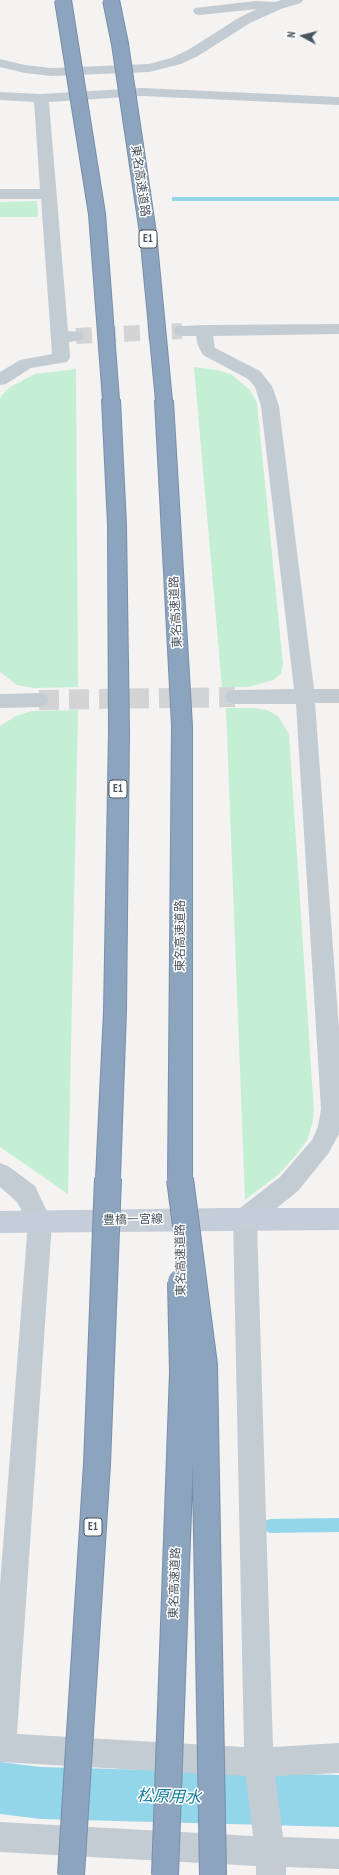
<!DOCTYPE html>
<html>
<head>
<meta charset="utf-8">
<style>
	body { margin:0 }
	#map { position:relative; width:339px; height:1875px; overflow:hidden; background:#f4f3f2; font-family:"PT Sans Narrow",sans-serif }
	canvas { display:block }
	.north { position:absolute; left:283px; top:16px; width:40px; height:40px; -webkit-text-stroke:3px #fff; paint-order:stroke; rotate:277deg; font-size:11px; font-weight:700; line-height:16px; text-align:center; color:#4a555f }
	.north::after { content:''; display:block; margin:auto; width:14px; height:18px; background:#4a555f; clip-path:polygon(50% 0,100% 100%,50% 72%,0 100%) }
</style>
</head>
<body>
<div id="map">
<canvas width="339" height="1875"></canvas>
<div class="north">N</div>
</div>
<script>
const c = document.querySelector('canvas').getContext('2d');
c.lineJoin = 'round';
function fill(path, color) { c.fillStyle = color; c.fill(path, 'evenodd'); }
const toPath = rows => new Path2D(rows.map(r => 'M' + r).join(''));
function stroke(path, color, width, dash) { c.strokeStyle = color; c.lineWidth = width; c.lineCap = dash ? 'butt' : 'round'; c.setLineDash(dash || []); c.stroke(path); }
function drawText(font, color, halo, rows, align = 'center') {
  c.font = font + ' "PT Sans Narrow","Noto Sans JP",sans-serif'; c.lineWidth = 3; c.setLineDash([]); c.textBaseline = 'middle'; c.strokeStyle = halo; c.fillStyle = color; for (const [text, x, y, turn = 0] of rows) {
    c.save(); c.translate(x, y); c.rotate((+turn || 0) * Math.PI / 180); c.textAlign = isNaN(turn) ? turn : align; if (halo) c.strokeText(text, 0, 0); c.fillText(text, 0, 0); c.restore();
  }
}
const green = toPath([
	[37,201,38,217,0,217,0,202],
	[194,367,217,370,231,374,250,390,257,403,283,664,281,674,273,680,249,687,222,687],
	[76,369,78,687,33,688,17,685,0,672,0,399,2,395,10,387,35,374],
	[226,708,252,708,267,710,278,716,289,734,314,1112,312,1125,307,1140,298,1153,278,1175,245,1200],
	[78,710,68,1194,0,1147,0,726,16,716,32,711]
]);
const stream = toPath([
	[172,197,339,197,339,201,172,201,172,197],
	[339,1518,339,1532,270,1533,265,1531,263,1526,265,1521,270,1519,339,1518]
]);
const canal = toPath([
	[0,1762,41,1767,339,1775,339,1827,41,1819,0,1814,0,1762]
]);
const minorTunnelFar1 = toPath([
	[76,336,182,331]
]);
const minorTunnel = toPath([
	[39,700,235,697]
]);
const minor = toPath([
	[281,0,303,0,301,3,281,9,250,23,198,56,181,64,149,72,51,76,25,73,0,67,0,59,25,65,51,68,149,64,171,58,188,50,240,17,257,9,200,15,195,14,193,11,195,8,255,1,275,2,281,0],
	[142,88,339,97,339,105,142,96,49,102,68,331,82,332,84,336,82,340,69,342,70,358,67,362,31,368,6,384,0,385,0,372,20,360,52,354,41,199,0,199,0,189,40,189,34,102,0,100,0,92,41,94,142,88],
	[339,324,339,334,213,336,215,348,260,371,272,386,279,406,314,689,339,689,339,703,315,703,339,1029,339,1134,328,1154,298,1191,257,1224,273,1747,339,1743,339,1773,275,1776,283,1837,339,1839,339,1869,286,1867,286,1875,256,1875,256,1866,0,1852,0,1822,253,1836,246,1776,0,1762,0,1585,28,1222,17,1202,0,1187,0,1163,8,1166,35,1186,52,1222,17,1734,244,1747,233,1219,236,1211,280,1177,312,1140,318,1127,321,1109,296,704,235,704,228,702,225,697,228,692,235,690,294,689,261,406,255,387,248,379,203,355,198,346,196,336,182,336,176,335,174,331,176,327,182,326,204,325,339,324],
	[39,693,46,695,49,700,46,705,39,707,0,708,0,694,39,693]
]);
const secondary = toPath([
	[225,1208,339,1208,339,1230,0,1233,0,1211,225,1208]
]);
const motorway = toPath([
	[111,395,117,396,120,400,126,525,129,732,126,1011,120,1178,117,1185,108,1189,99,1185,96,1178,104,1011,109,732,108,525,102,400,105,396,111,395],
	[164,396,170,397,173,401,192,726,192,1179,189,1186,180,1190,171,1186,168,1179,172,726,155,401,158,397,164,396]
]);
const motorwayBridgeFar1 = toPath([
	[63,0,97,214,111,400],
	[111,0,120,44,148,233,164,401]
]);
const motorwayBridge = toPath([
	[180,1179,204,1365,213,1875],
	[71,1875,97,1464,108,1178],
	[165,1875,183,1372,181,1282]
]);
const shields = [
	[148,239,18],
	[118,789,18],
	[93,1527,18]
];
const shieldNames = [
	["E1",148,239],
	["E1",118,789],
	["E1",93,1527]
];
const streetNames = [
	["東名高速道路",140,181,82],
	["東名高速道路",176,612,-93],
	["東名高速道路",181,936,-90],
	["豊橋一宮線",133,1220,-1],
	["東名高速道路",181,1260,-91],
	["東名高速道路",175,1583,-88]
];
const nearWaternames = [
	["松原用水",169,1797,2]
];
fill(green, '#c4efd5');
fill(stream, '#93d6ea');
fill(canal, '#93d6ea');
stroke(minorTunnelFar1, '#d2d3d5', 16, [16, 8]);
stroke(minorTunnel, '#d2d3d5', 20, [20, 10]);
stroke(motorway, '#788faa', 2);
fill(minor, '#c4ccd3');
fill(secondary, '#c4cdd8');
fill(motorway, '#8da4be');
stroke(motorwayBridgeFar1, '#788faa', 18, []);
stroke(motorwayBridge, '#788faa', 28, []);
stroke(motorwayBridgeFar1, '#8da4be', 16);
stroke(motorwayBridge, '#8da4be', 26);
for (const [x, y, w] of shields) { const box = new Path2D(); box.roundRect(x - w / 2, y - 9, w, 18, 3); c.fillStyle = '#fff'; c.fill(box); stroke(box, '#4a555f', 1); }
drawText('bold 11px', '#4a555f', null, shieldNames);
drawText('12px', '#4a555f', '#fff', streetNames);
drawText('italic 16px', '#127c9c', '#fff', nearWaternames);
</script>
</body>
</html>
